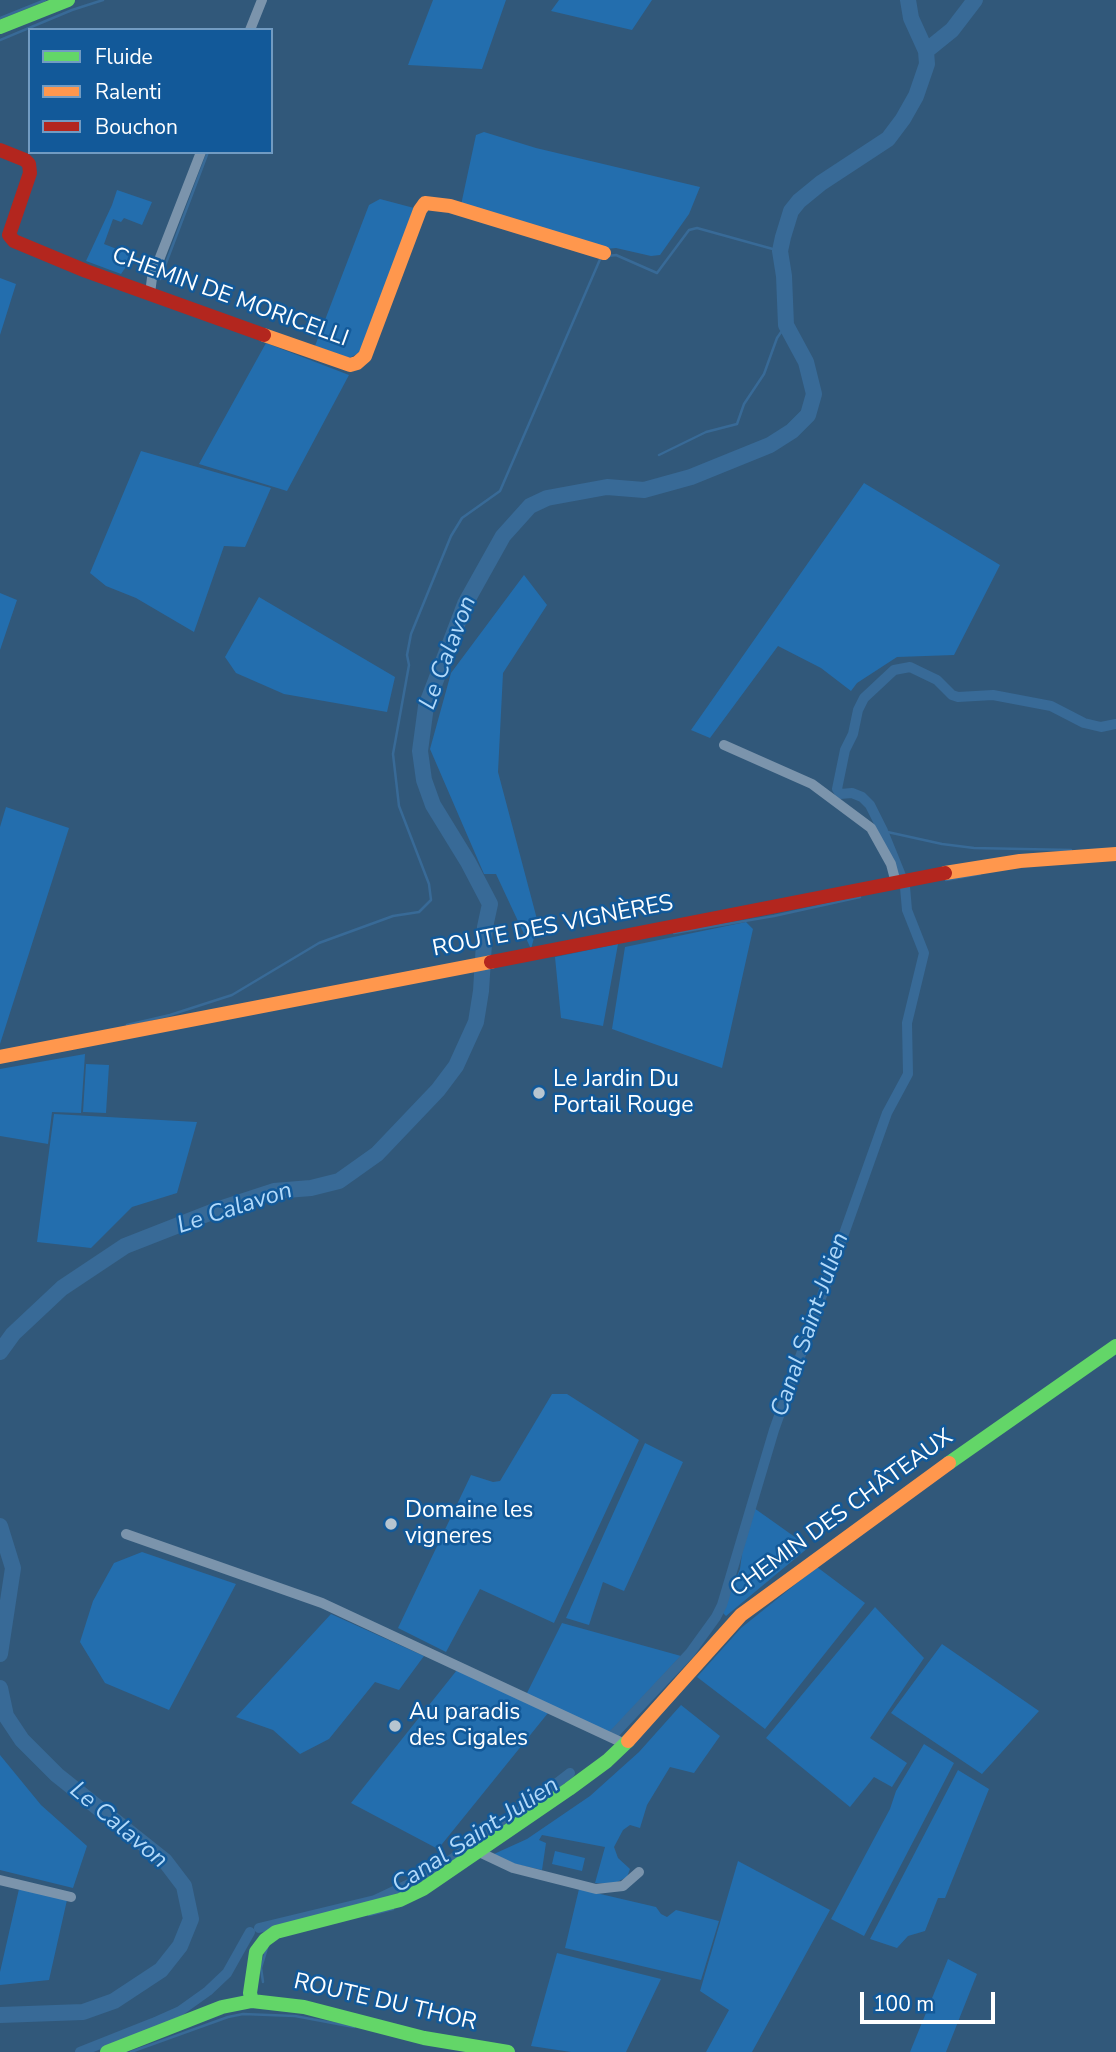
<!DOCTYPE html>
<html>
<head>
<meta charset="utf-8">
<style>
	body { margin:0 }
	#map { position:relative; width:1116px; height:2052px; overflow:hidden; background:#31587a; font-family:"Nunito Sans",sans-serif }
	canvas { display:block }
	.legend { position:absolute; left:28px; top:28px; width:245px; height:126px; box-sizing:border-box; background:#125999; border:2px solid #719bc2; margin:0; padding:9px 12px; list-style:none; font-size:21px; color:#fff }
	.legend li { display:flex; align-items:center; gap:14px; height:35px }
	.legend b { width:35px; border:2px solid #719bc2 }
	.scale { position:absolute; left:860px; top:1992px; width:135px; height:32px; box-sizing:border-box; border:4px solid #fff; border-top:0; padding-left:9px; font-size:21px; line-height:24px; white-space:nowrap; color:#fff; -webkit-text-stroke:5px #125999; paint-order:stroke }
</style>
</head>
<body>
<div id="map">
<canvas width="1116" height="2052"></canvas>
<ul class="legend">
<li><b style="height:9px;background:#63d668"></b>Fluide</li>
<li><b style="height:9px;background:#ff974d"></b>Ralenti</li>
<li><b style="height:9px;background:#b3261e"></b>Bouchon</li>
</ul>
<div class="scale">100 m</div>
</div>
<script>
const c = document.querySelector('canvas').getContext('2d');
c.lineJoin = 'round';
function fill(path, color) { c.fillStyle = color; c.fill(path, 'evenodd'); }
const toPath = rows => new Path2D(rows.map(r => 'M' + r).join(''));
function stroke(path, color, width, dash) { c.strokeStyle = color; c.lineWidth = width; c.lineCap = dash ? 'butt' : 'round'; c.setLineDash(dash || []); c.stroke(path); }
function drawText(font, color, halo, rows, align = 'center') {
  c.font = font + ' "Nunito Sans",sans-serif'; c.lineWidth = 5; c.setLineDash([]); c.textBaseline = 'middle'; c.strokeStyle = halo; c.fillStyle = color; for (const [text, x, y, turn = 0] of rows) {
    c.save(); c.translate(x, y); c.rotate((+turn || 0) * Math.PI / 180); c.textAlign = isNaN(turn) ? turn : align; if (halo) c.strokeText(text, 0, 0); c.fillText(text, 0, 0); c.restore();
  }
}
const green = toPath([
	[433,0,506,0,482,69,408,65],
	[559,0,652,0,632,30,551,11],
	[484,132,536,148,700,187,689,214,660,255,651,256,616,248,605,249,461,205,476,135],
	[117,190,152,202,142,225,124,218,121,222,113,219,104,244,132,255,130,261,121,274,86,261,112,205],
	[380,199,414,208,361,352,349,358,315,346,369,205],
	[0,278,16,284,0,335],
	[266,343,349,375,287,491,199,464],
	[141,451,271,488,245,547,224,546,194,632,136,598,106,586,90,573],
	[864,483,1000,565,954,655,897,657,857,683,851,691,821,668,778,646,710,738,691,730],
	[524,575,547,605,503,673,498,772,538,923,531,949,496,874,484,874,430,749,451,673],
	[0,593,17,600,0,650],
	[259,597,395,677,387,712,284,694,236,673,225,657],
	[6,807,69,828,0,1044,0,827],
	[746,922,753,929,722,1068,612,1029,625,947],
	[618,944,603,1026,561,1018,555,957],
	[85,1054,81,1113,52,1112,48,1144,0,1136,0,1069],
	[86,1064,109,1065,106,1113,83,1112],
	[54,1114,197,1122,177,1193,132,1207,91,1248,37,1242],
	[552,1394,567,1394,639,1440,554,1623,480,1589,446,1652,398,1628,471,1475,493,1482,500,1481],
	[645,1443,683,1462,624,1591,603,1582,589,1625,566,1618],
	[754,1508,809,1547,726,1616,722,1612,740,1569,744,1538],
	[142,1552,236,1584,169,1710,105,1683,80,1642,93,1601,114,1563],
	[817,1567,865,1603,765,1729,697,1677,741,1628],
	[875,1607,924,1658,870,1738,907,1763,892,1787,874,1777,850,1807,766,1738],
	[331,1614,424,1656,399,1690,375,1682,329,1739,300,1754,273,1730,236,1717],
	[562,1623,681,1656,609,1733,526,1695],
	[942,1644,1039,1711,982,1774,891,1713],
	[457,1670,548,1713,438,1849,351,1803],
	[681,1705,720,1736,694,1773,670,1767,647,1805,640,1828,630,1825,623,1830,614,1847,618,1858,630,1869,627,1877,613,1884,595,1883,605,1847,542,1835,539,1840,546,1843,542,1870,515,1864,494,1854,527,1839,590,1796,639,1752],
	[924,1744,954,1763,864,1936,831,1919,890,1809,896,1791],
	[0,1755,41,1805,87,1846,73,1888,0,1870],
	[958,1770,989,1789,945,1898,938,1898,925,1931,908,1936,897,1948,870,1939],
	[555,1851,585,1858,582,1871,552,1864],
	[738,1861,830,1910,752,2052,706,2052,729,2010,700,1991],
	[19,1889,67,1900,49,1980,0,1985,0,1972],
	[579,1889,656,1907,661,1914,667,1917,676,1910,719,1921,701,1980,565,1948],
	[557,1953,661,1979,626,2052,571,2052,531,2046],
	[948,1959,977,1974,946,2052,910,2052]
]);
const stream = toPath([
	[0,18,45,0],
	[0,40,72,10,103,0],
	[608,256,616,255,657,273,689,230,697,228,780,251],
	[160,279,208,152],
	[659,455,706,432,737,424,744,404,764,374,777,338,786,325],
	[883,831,942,844,974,848,1071,850],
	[946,880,980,874],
	[674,933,774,916,860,897],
	[127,1025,170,1015,232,995,319,943,393,916,419,912,431,900,429,884,399,806,393,754,409,665,407,655,411,634,451,536,462,518,500,491,601,257],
	[369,1915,393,1909],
	[263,1982,261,1968,267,1948],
	[131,2052,228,2017,243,2014,295,2016,354,2027]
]);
const canal = toPath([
	[902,878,883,831,870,805,862,797,852,793,840,794,837,789,845,750,853,734,858,710,864,698,894,670,910,667,937,680,952,695,958,697,993,695,1051,706,1084,723,1101,727,1116,724],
	[614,1734,690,1653,716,1617,722,1605,774,1430,887,1113,908,1074,907,1023,924,953,907,910,905,887],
	[259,1928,375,1900,409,1884,446,1863,510,1819,570,1773],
	[80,2052,153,2023,180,2011,208,1991,227,1973,250,1932]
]);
const river = toPath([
	[926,51,952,30,975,0],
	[0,1352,13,1334,62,1288,125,1246,222,1208,274,1191,311,1188,339,1181,377,1154,438,1090,456,1066,476,1022,481,991,485,927,490,904,468,862,433,805,424,780,420,751,426,706,465,604,503,536,530,506,547,498,607,487,644,490,691,477,770,445,792,431,808,415,814,394,806,362,786,325,784,276,780,251,783,237,791,211,799,201,821,183,888,139,903,119,916,96,927,64,926,51,911,18,908,0],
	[0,1526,13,1568,0,1654],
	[0,1688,6,1716,22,1740,57,1775,165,1861,184,1886,191,1919,180,1946,161,1970,114,2001,83,2012,0,2015]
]);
const street = toPath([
	[250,30,262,0],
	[150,293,152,278,201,152],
	[724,745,812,784,871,828,891,864,896,883],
	[126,1534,322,1603,625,1744],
	[477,1851,513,1868,596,1889,623,1886,639,1872],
	[0,1880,71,1897]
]);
const fast = toPath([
	[0,27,68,0],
	[949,1463,1116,1346],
	[252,2001,250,1993,256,1952,265,1940,276,1932,400,1900,423,1889,569,1789,607,1761,628,1741],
	[107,2052,222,2007,252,2001,304,2007,424,2038,508,2052]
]);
const slow = toPath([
	[264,335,350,365,357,363,365,356,420,210,425,203,450,206,604,253],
	[945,873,1020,861,1116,854],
	[0,1057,491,962],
	[628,1741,741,1615,949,1463]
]);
const jam = toPath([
	[0,150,25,160,29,164,30,173,9,235,14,241,86,271,264,335],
	[491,962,945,873]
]);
const markers = [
	[539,1093,7,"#b7c5d0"],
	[391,1524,7,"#b7c5d0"],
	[395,1726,7,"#b7c5d0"]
];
const streetNames = [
	["CHEMIN DE MORICELLI",230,298,20],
	["ROUTE DES VIGNÈRES",553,927,-11],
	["CHEMIN DES CHÂTEAUX",842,1514,-36],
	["ROUTE DU THOR",385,2003,13]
];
const poiNames = [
	["Le Jardin Du",553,1080],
	["Portail Rouge",553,1106],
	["Domaine les",405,1511],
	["vigneres",405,1537],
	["Au paradis",409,1713],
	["des Cigales",409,1739]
];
const waterNames = [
	["Le Calavon",449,653,-69],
	["Le Calavon",235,1209,-18],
	["Canal Saint-Julien",811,1325,-71],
	["Le Calavon",118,1826,40],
	["Canal Saint-Julien",476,1836,-33]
];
fill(green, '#236eae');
stroke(stream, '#386a97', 2.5);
stroke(canal, '#386a97', 10);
stroke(river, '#386a97', 16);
stroke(street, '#7b94ac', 10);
stroke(fast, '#63d668', 14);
stroke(slow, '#ff974d', 14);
stroke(jam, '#b3261e', 14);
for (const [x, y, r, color] of markers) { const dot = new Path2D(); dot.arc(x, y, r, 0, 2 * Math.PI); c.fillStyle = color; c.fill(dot); stroke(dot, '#125999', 2.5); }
drawText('23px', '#fff', '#125999', streetNames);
drawText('23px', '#fff', '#125999', poiNames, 'left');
drawText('italic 24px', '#b1d9fa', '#125999', waterNames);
</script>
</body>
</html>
